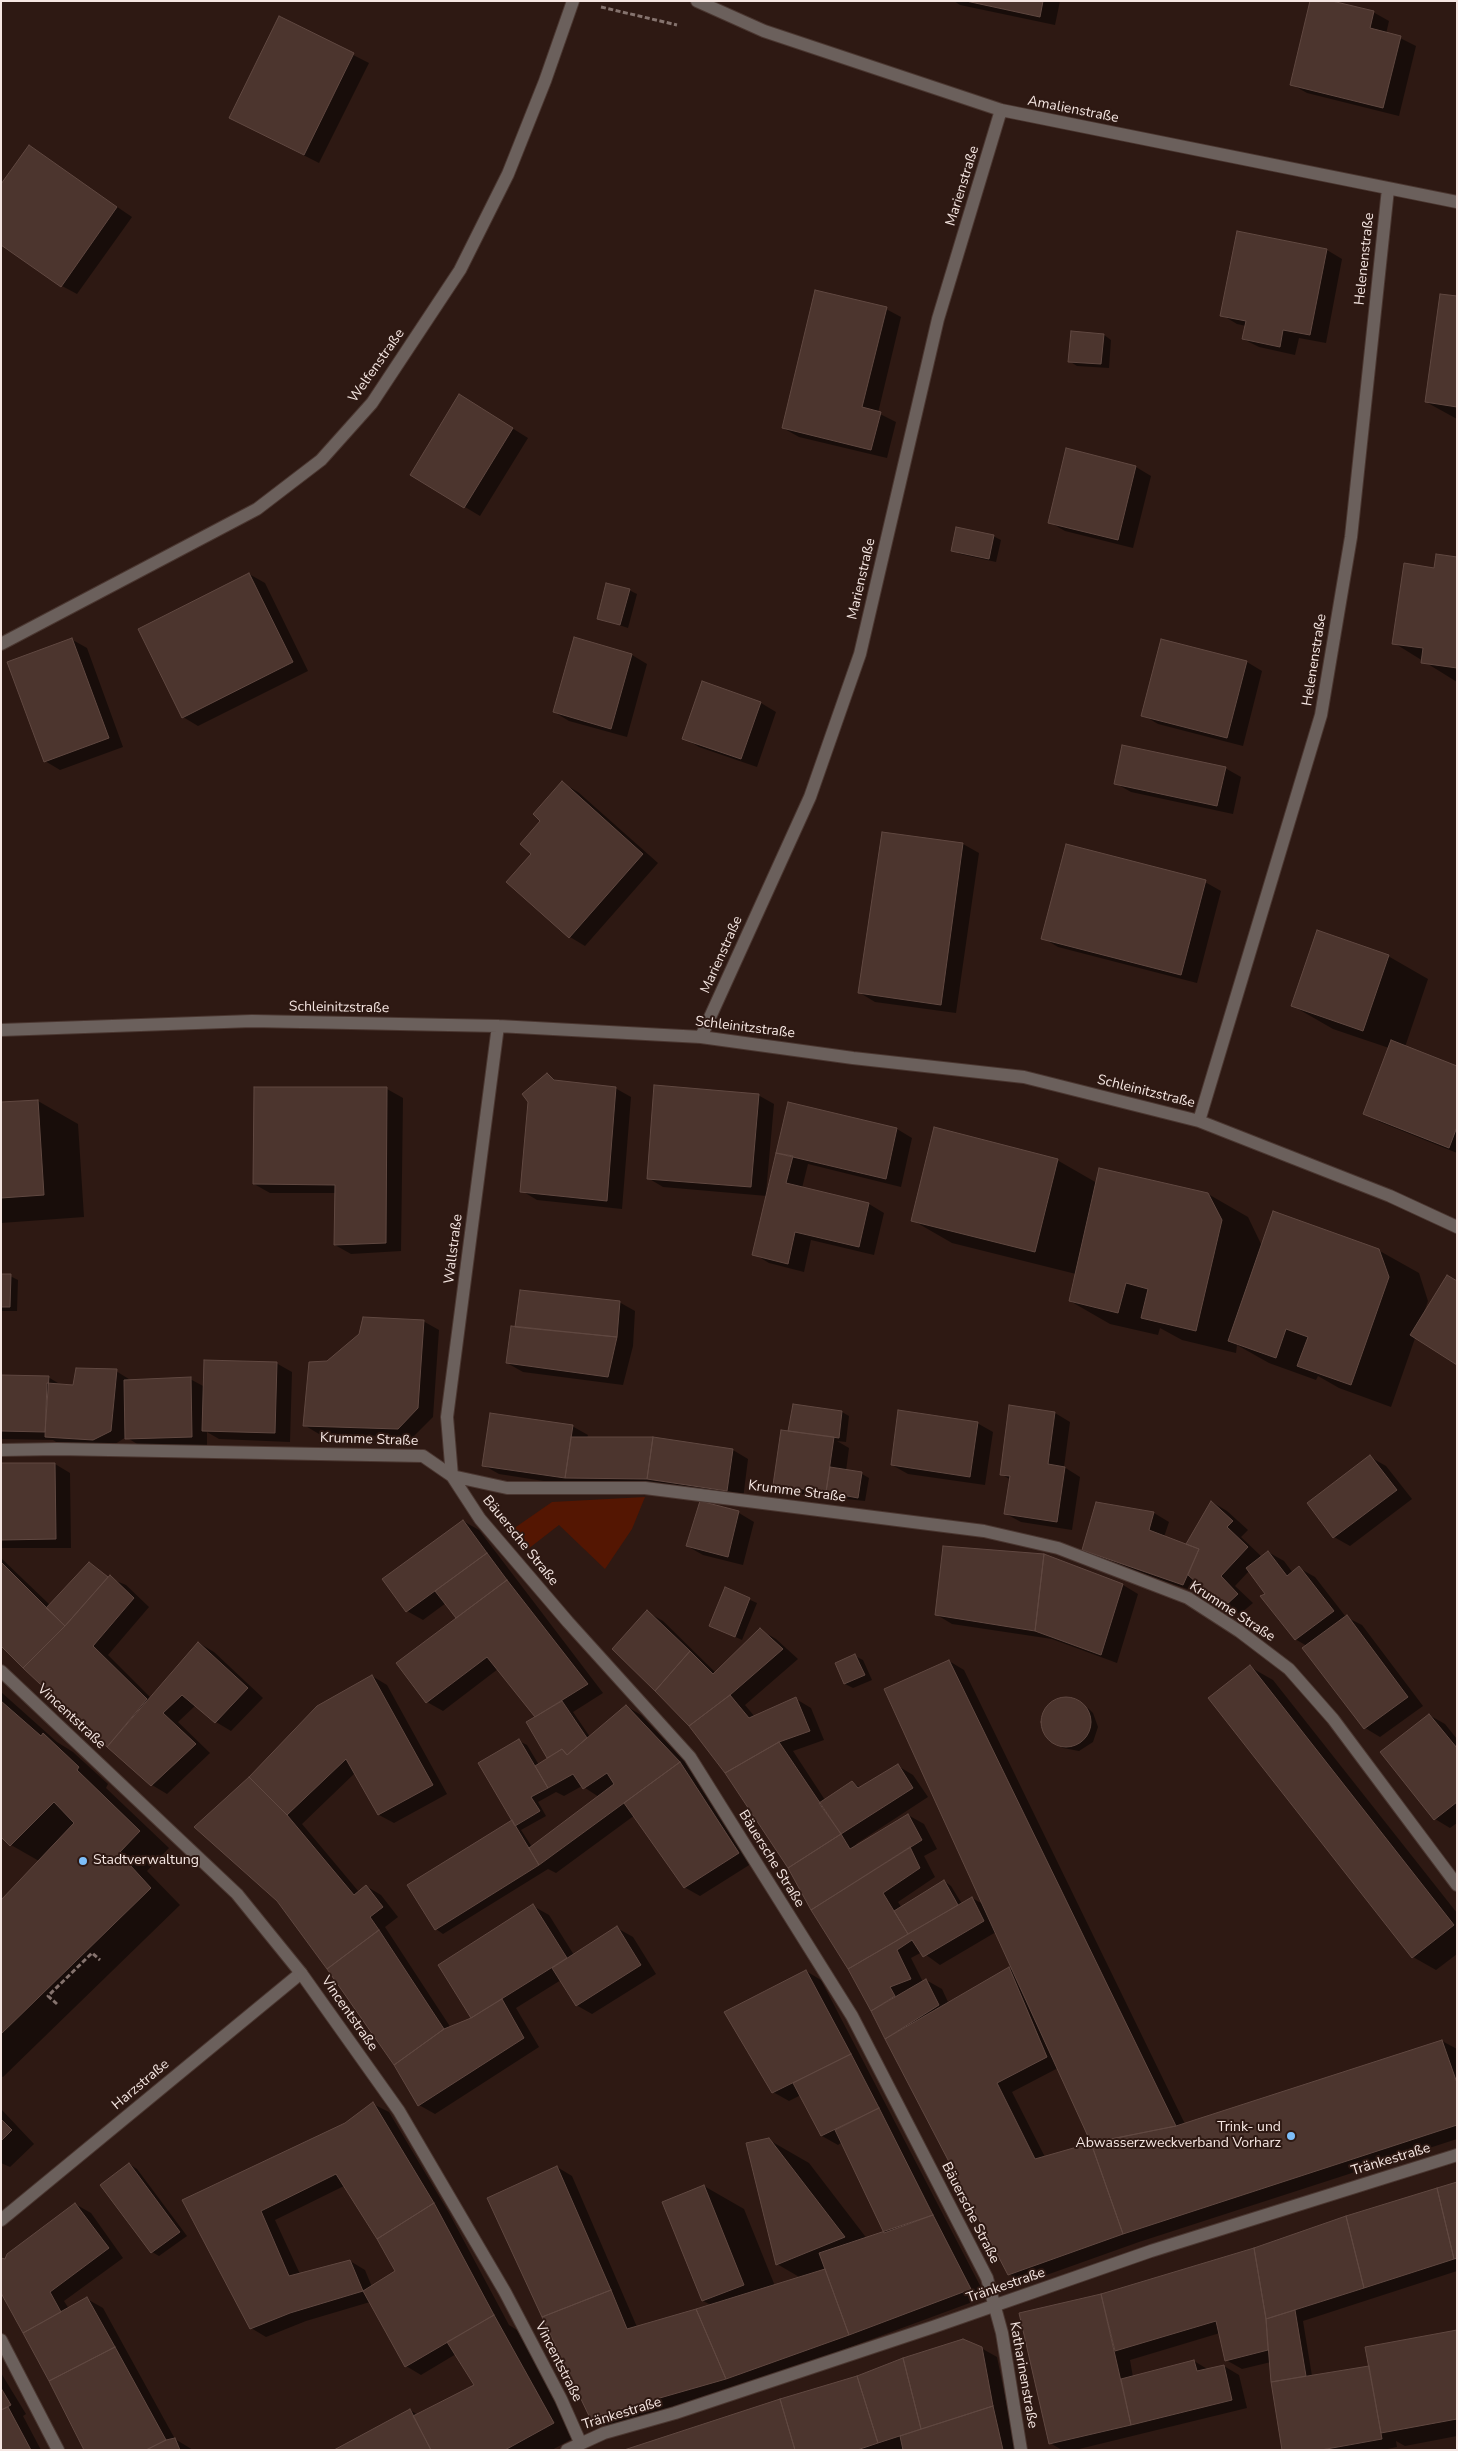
<!DOCTYPE html>
<html>
<head>
<meta charset="utf-8">
<style>
	body { margin:0 }
	#map { position:relative; width:1458px; height:2451px; overflow:hidden; background:#2e1913; font-family:"Nunito Sans",sans-serif }
	canvas { display:block }
	.frame { position:absolute; inset:0; border:2px solid #f5e6e2; pointer-events:none }
</style>
</head>
<body>
<div id="map">
<canvas width="1458" height="2451"></canvas>
<div class="frame"></div>
</div>
<script>
const c = document.querySelector('canvas').getContext('2d');
c.lineJoin = 'round';
function fill(path, color) { c.fillStyle = color; c.fill(path, 'evenodd'); }
const toPath = rows => new Path2D(rows.map(r => 'M' + r).join(''));
function stroke(path, color, width, dash) { c.strokeStyle = color; c.lineWidth = width; c.lineCap = dash ? 'butt' : 'round'; c.setLineDash(dash || []); c.stroke(path); }
function drawText(font, color, halo, rows, align = 'center') {
  c.font = font + ' "Nunito Sans",sans-serif'; c.lineWidth = 4; c.setLineDash([]); c.textBaseline = 'middle'; c.strokeStyle = halo; c.fillStyle = color; for (const [text, x, y, turn = 0] of rows) {
    c.save(); c.translate(x, y); c.rotate((+turn || 0) * Math.PI / 180); c.textAlign = isNaN(turn) ? turn : align; if (halo) c.strokeText(text, 0, 0); c.fillText(text, 0, 0); c.restore();
  }
}
const green = toPath([
	[645,1497,632,1529,605,1569,559,1525,528,1549,513,1529,552,1502]
]);
const shadow = toPath([
	[954,1,1060,1,1055,25,960,5],
	[1373,12,1389,21,1386,34,1400,38,1416,46,1399,116,1307,93,1291,84],
	[280,18,369,63,319,163,246,126],
	[29,147,132,217,77,294,62,286],
	[1327,250,1342,259,1326,343,1299,338,1295,355,1259,347,1243,339,1246,326,1237,324,1222,315],
	[1457,297,1457,419,1426,402],
	[886,309,901,317,878,413,896,422,887,458,799,437,783,428],
	[1104,335,1111,340,1109,368,1077,366,1069,361],
	[475,405,528,438,480,516,465,507],
	[1067,450,1136,467,1151,476,1133,548,1065,531,1049,522],
	[993,536,1001,540,996,562,960,554,953,550],
	[1457,558,1457,682,1394,643,1435,569],
	[249,574,265,583,308,671,198,726,183,717],
	[629,590,637,594,628,628,598,618],
	[71,639,87,648,123,747,60,770,45,761],
	[632,655,647,664,627,737,569,721,554,712],
	[1247,662,1262,671,1243,746,1158,724,1143,715],
	[761,703,776,712,757,767,699,747,684,738],
	[1225,768,1241,777,1233,814,1131,792,1115,783],
	[562,783,578,792,658,863,585,946,570,937,533,854,542,821],
	[883,833,963,844,979,853,956,1013,875,1002,860,993],
	[1205,882,1221,891,1197,983,1058,947,1043,938],
	[1388,956,1428,979,1405,1047,1457,1068,1457,1153,1380,1122,1364,1113,1389,1048,1333,1029,1293,1006],
	[547,1075,559,1082,615,1088,631,1097,622,1209,537,1200,522,1191],
	[255,1088,387,1089,403,1098,401,1251,351,1254,335,1245,336,1193,270,1193,254,1184],
	[758,1095,774,1104,766,1193,789,1103,897,1129,912,1138,901,1187,808,1164,802,1188,869,1204,884,1213,874,1255,811,1240,804,1272,769,1263,754,1254,767,1196,663,1187,648,1178],
	[38,1101,78,1124,84,1217,1,1223,1,1104],
	[1057,1160,1097,1183,1208,1194,1248,1217,1262,1246,1378,1250,1419,1273,1428,1301,1391,1407,1339,1388,1318,1376,1316,1380,1269,1363,1237,1345,1236,1353,1182,1340,1160,1328,1158,1335,1110,1324,1070,1301,1076,1274,952,1243,912,1220],
	[1,1275,10,1276,18,1280,17,1311,1,1311],
	[619,1302,635,1311,633,1346,623,1385,523,1372,507,1363],
	[423,1321,439,1330,433,1417,413,1437,319,1434,304,1425,327,1362,360,1335],
	[276,1363,292,1372,290,1442,219,1439,207,1432,207,1445,142,1447,126,1437,109,1448,61,1445,53,1440,1,1439,1,1376,48,1377,63,1386,74,1386,116,1371,132,1381,190,1379,205,1387],
	[842,1412,849,1416,846,1442,837,1441,849,1448,846,1471,862,1474,869,1478,865,1501,789,1493,774,1484,794,1433],
	[1055,1413,1070,1422,1064,1467,1080,1477,1072,1530,1021,1522,1006,1514,1011,1480,1001,1474],
	[977,1423,993,1432,985,1485,908,1474,892,1465],
	[572,1426,588,1435,587,1438,653,1438,733,1450,748,1459,743,1499,582,1487,499,1474,483,1465],
	[1370,1457,1386,1466,1412,1499,1350,1546,1334,1537],
	[55,1464,70,1473,71,1548,1,1548,1,1465],
	[1212,1502,1227,1511,1248,1530,1241,1537,1262,1557,1268,1552,1284,1561,1293,1573,1299,1568,1315,1577,1346,1617,1362,1625,1423,1706,1380,1737,1365,1728,1307,1646,1295,1639,1249,1571,1235,1586,1253,1603,1240,1614,1225,1606,1202,1586,1199,1593,1099,1559,1084,1550,1096,1504,1154,1513,1169,1522,1164,1537,1187,1546],
	[701,1503,739,1513,754,1522,743,1565,703,1555,687,1546],
	[463,1521,479,1530,603,1693,573,1712,590,1737,626,1706,641,1715,695,1772,754,1862,700,1896,684,1887,635,1815,556,1873,548,1869,443,1934,436,1929,513,1821,519,1741,527,1745,539,1765,550,1758,547,1757,536,1717,498,1669,443,1711,427,1702,398,1664,458,1618,446,1603,423,1620,407,1611],
	[582,1786,599,1797,532,1847,521,1830,546,1816,538,1802,556,1792,564,1796],
	[1044,1556,1123,1585,1138,1594,1117,1663,1052,1639,952,1624,937,1615],
	[1,1558,50,1605,89,1564,109,1578,126,1585,149,1607,108,1655,150,1697,199,1643,214,1652,263,1698,231,1731,216,1722,196,1705,178,1722,210,1753,167,1794,152,1785,1,1644],
	[726,1589,757,1603,742,1640,711,1626],
	[647,1612,663,1621,716,1673,760,1630,776,1639,798,1659,745,1705,755,1717,796,1699,811,1708,824,1740,793,1751,825,1800,852,1782,861,1788,898,1766,913,1775,928,1797,856,1844,857,1846,908,1815,924,1824,937,1849,924,1856,935,1877,898,1902,902,1908,944,1881,951,1886,962,1904,972,1898,983,1904,949,1661,964,1670,1185,2124,1442,2041,1457,2049,1457,2139,1139,2242,1024,2283,1009,2274,849,1968],
	[996,1932,1013,1971,1009,1968,948,2002,942,1989,926,1980,923,1982,911,1958,922,1952,940,1965],
	[1058,2068,1092,2144,1045,2157,1012,2092],
	[855,1656,863,1660,872,1680,853,1688,845,1684,837,1664],
	[1250,1667,1273,1680,1457,1913,1457,1954,1436,1970,1413,1957],
	[372,1676,387,1685,447,1794,394,1823,379,1815,355,1773,302,1824,359,1892,366,1886,381,1895,398,1917,385,1927,451,2028,473,2019,439,1965,533,1906,549,1915,574,1955,617,1928,633,1937,656,1974,592,2014,576,2005,561,1980,516,2008,539,2047,435,2114,419,2105,395,2064,328,1968,278,1900,195,1827],
	[1,1692,57,1742,73,1752,108,1784,106,1788,169,1848,147,1871,180,1905,3,2077,1,2076,1,1900,39,1861,11,1845,1,1836],
	[1066,1699,1088,1708,1093,1713,1098,1727,1093,1742,1079,1751,1063,1748,1054,1743,1048,1738,1042,1723,1047,1708,1058,1700],
	[1429,1715,1445,1724,1457,1739,1457,1823,1450,1828,1435,1819],
	[806,1971,821,1980,986,2297,742,2387,607,2426,591,2417,557,2167,572,2176,637,2327,711,2305,703,2301,704,2186,744,2209,775,2286,801,2278,777,2264,769,2140,809,2163,868,2240,885,2234,842,2142,838,2145,822,2136,801,2095,789,2101,773,2092],
	[373,2104,389,2112,449,2213,509,2325,517,2330,577,2436,552,2450,336,2450,410,2410,418,2415,476,2386,456,2354,421,2375,406,2366,370,2302,306,2321,266,2337,251,2328,184,2201,346,2124],
	[344,2186,397,2271,372,2287,365,2270,350,2261,300,2274,275,2220],
	[1,2109,34,2144,10,2167,1,2163],
	[129,2164,137,2169,187,2236,159,2256,152,2252],
	[1457,2184,1457,2271,1303,2321,1312,2376,1370,2367,1457,2331,1457,2436,1405,2446,1396,2441,1397,2447,1383,2450,1283,2450,1271,2362,1242,2369,1226,2360,1220,2333,1130,2360,1133,2377,1194,2361,1209,2370,1224,2366,1239,2375,1247,2408,1075,2450,1062,2450,1050,2443,1021,2314,1101,2296],
	[75,2204,91,2213,123,2258,64,2301,69,2309,87,2299,103,2308,175,2439,193,2450,85,2450,1,2290,6,2261],
	[981,2348,997,2357,1016,2450,628,2450],
	[1,2373,26,2414,23,2416,41,2450,1,2450]
]);
const building = toPath([
	[966,1,1043,1,1040,17,966,1],
	[1310,1,1332,1,1374,11,1370,28,1401,36,1383,108,1290,85,1310,1],
	[279,16,354,53,304,155,229,118,279,16],
	[29,145,117,207,61,287,1,245,1,184,29,145],
	[1237,231,1327,249,1310,335,1283,330,1280,347,1242,339,1246,321,1220,316,1237,231],
	[815,290,887,307,862,407,881,412,871,450,782,428,815,290],
	[1440,294,1457,296,1457,407,1425,402,1440,294],
	[1071,331,1104,334,1101,364,1068,362,1071,331],
	[459,394,513,428,464,508,410,475,459,394],
	[1066,448,1136,466,1118,540,1048,523,1066,448],
	[956,527,994,535,989,559,951,551,956,527],
	[1436,554,1457,557,1457,668,1421,663,1423,648,1392,644,1404,563,1434,568,1436,554],
	[249,573,293,662,182,718,138,629,249,573],
	[606,583,630,589,620,625,597,619,606,583],
	[574,637,632,654,611,729,553,712,574,637],
	[72,638,109,738,44,762,7,662,72,638],
	[1161,639,1247,661,1227,738,1141,716,1161,639],
	[702,681,761,702,741,759,682,739,702,681],
	[1122,745,1226,767,1217,806,1114,784,1122,745],
	[562,781,643,854,569,938,506,882,531,854,520,844,540,821,533,814,562,781],
	[882,832,963,843,941,1005,858,993,882,832],
	[1066,844,1206,880,1181,975,1041,939,1066,844],
	[1317,930,1389,955,1363,1031,1291,1006,1317,930],
	[1391,1040,1457,1066,1457,1127,1449,1148,1363,1114,1391,1040],
	[547,1073,554,1080,616,1087,607,1201,520,1192,528,1102,522,1094,547,1073],
	[654,1085,759,1094,751,1187,647,1179,654,1085],
	[254,1087,387,1087,386,1243,334,1245,335,1185,253,1184,254,1087],
	[38,1100,44,1195,1,1198,1,1102,38,1100],
	[788,1102,897,1128,886,1179,776,1153,788,1102],
	[934,1127,1058,1159,1035,1252,911,1221,934,1127],
	[776,1153,793,1156,786,1183,869,1203,859,1247,795,1232,788,1264,752,1255,776,1153],
	[1099,1168,1208,1193,1222,1220,1196,1331,1141,1318,1148,1289,1126,1283,1118,1313,1069,1301,1099,1168],
	[1273,1211,1379,1249,1389,1277,1351,1385,1297,1366,1308,1337,1286,1329,1276,1358,1228,1341,1273,1211],
	[1,1274,11,1274,10,1307,1,1307,1,1274],
	[1447,1275,1457,1281,1457,1365,1410,1335,1447,1275],
	[520,1290,620,1301,617,1337,515,1327,520,1290],
	[363,1317,424,1320,418,1408,398,1429,303,1426,309,1362,327,1361,359,1334,363,1317],
	[511,1326,617,1337,608,1377,506,1363,511,1326],
	[204,1360,277,1362,275,1433,202,1431,204,1360],
	[76,1368,117,1369,111,1431,93,1440,45,1437,47,1383,73,1385,76,1368],
	[1,1375,49,1376,45,1432,1,1431,1,1375],
	[191,1377,192,1437,125,1439,124,1380,191,1377],
	[793,1404,842,1411,839,1438,788,1431,793,1404],
	[1009,1405,1055,1412,1048,1464,1065,1467,1057,1522,1004,1514,1010,1476,1000,1475,1009,1405],
	[898,1410,978,1422,970,1477,891,1465,898,1410],
	[490,1413,573,1425,565,1478,482,1466,490,1413],
	[781,1430,834,1437,826,1492,773,1485,781,1430],
	[571,1437,653,1437,647,1479,565,1478,571,1437],
	[653,1437,733,1449,727,1491,647,1479,653,1437],
	[1370,1455,1397,1490,1333,1538,1307,1503,1370,1455],
	[1,1463,55,1463,56,1539,1,1540,1,1463],
	[830,1467,862,1472,858,1498,826,1492,830,1467],
	[700,1501,739,1511,728,1557,686,1546,700,1501],
	[1211,1501,1233,1521,1227,1527,1248,1547,1221,1576,1238,1594,1224,1607,1188,1575,1199,1549,1186,1544,1211,1501],
	[1096,1502,1154,1512,1149,1530,1199,1549,1183,1585,1082,1550,1096,1502],
	[463,1520,487,1553,406,1612,382,1579,463,1520],
	[943,1546,1044,1554,1035,1631,935,1615,943,1546],
	[1268,1551,1287,1576,1299,1566,1334,1611,1295,1640,1260,1596,1265,1594,1246,1568,1268,1551],
	[487,1553,507,1580,456,1618,435,1591,487,1553],
	[1044,1554,1123,1584,1101,1655,1035,1631,1044,1554],
	[1,1562,65,1626,23,1668,1,1646,1,1562],
	[89,1562,108,1577,65,1626,46,1608,89,1562],
	[110,1575,134,1598,93,1646,147,1699,107,1747,23,1668,65,1626,110,1575],
	[507,1580,588,1684,535,1717,487,1657,426,1703,396,1663,507,1580],
	[725,1587,750,1598,735,1637,709,1626,725,1587],
	[647,1610,690,1651,655,1691,612,1649,647,1610],
	[1347,1615,1408,1697,1364,1729,1302,1648,1347,1615],
	[760,1628,783,1649,730,1695,689,1726,655,1691,690,1651,713,1674,760,1628],
	[198,1642,248,1688,215,1723,182,1695,163,1713,196,1744,151,1786,107,1747,198,1642],
	[855,1654,865,1675,844,1684,835,1663,855,1654],
	[949,1660,1176,2126,1091,2143,884,1689,949,1660],
	[1250,1665,1454,1925,1412,1958,1208,1698,1250,1665],
	[372,1675,433,1785,378,1815,346,1759,287,1815,249,1777,317,1706,372,1675],
	[730,1695,749,1718,796,1697,810,1731,779,1742,725,1773,689,1726,730,1695],
	'1041 1722a25 25 0 1 1 50 0a25 25 0 1 1-50 0Z',
	[1,1701,41,1736,43,1733,79,1767,77,1770,140,1831,119,1853,151,1888,1,2034,1,1900,74,1823,54,1802,10,1846,1,1837,1,1701],
	[562,1701,587,1738,567,1755,562,1749,547,1758,526,1722,562,1701],
	[626,1705,680,1762,539,1865,529,1848,614,1784,607,1773,583,1789,573,1774,548,1788,535,1766,562,1749,567,1755,626,1705],
	[1429,1714,1457,1748,1457,1802,1434,1820,1380,1752,1429,1714],
	[519,1739,548,1788,531,1797,540,1811,515,1826,478,1763,519,1739],
	[779,1742,841,1834,788,1868,725,1773,779,1742],
	[680,1762,739,1853,684,1888,624,1803,680,1762],
	[898,1764,913,1788,841,1834,819,1803,852,1781,858,1788,898,1764],
	[249,1777,287,1815,354,1895,366,1885,383,1907,370,1917,379,1930,327,1969,277,1901,194,1827,249,1777],
	[908,1814,922,1840,811,1910,788,1868,841,1834,850,1849,908,1814],
	[512,1820,539,1865,435,1930,407,1885,512,1820],
	[910,1847,920,1868,883,1893,908,1934,848,1969,811,1910,910,1847],
	[944,1880,958,1905,908,1934,894,1911,944,1880],
	[972,1897,984,1921,923,1957,912,1940,897,1950,911,1979,890,1987,895,1996,871,2011,848,1969,972,1897],
	[533,1904,567,1958,471,2018,438,1965,533,1904],
	[617,1926,641,1965,576,2006,552,1968,617,1926],
	[379,1930,444,2029,394,2065,327,1969,379,1930],
	[1009,1967,1047,2057,997,2083,1035,2159,1091,2143,1123,2234,1008,2275,885,2039,1009,1967],
	[806,1970,851,2054,772,2093,724,2012,806,1970],
	[926,1979,939,2005,885,2039,871,2011,926,1979],
	[502,1999,524,2038,418,2106,394,2065,444,2029,471,2018,502,1999],
	[1442,2040,1457,2083,1457,2125,1123,2234,1091,2143,1176,2126,1442,2040],
	[851,2054,879,2108,821,2136,793,2083,851,2054],
	[373,2102,434,2203,377,2239,336,2174,261,2211,289,2276,350,2260,363,2291,290,2313,250,2329,182,2200,345,2123,373,2102],
	[879,2108,933,2215,884,2233,835,2130,879,2108],
	[1,2119,12,2130,1,2141,1,2119],
	[769,2138,845,2237,776,2265,746,2143,769,2138],
	[129,2163,180,2232,151,2253,100,2185,129,2163],
	[557,2166,611,2290,542,2317,487,2198,557,2166],
	[1457,2182,1457,2258,1454,2259,1437,2188,1457,2182],
	[704,2185,744,2285,702,2301,662,2202,704,2185],
	[1437,2188,1454,2259,1364,2288,1346,2216,1437,2188],
	[75,2203,109,2248,50,2292,61,2312,23,2333,1,2293,1,2258,5,2259,7,2254,75,2203],
	[434,2203,494,2315,405,2367,363,2291,395,2271,377,2239,434,2203],
	[933,2215,971,2289,849,2335,819,2253,933,2215],
	[1346,2216,1364,2288,1266,2319,1254,2248,1346,2216],
	[1254,2248,1266,2319,1268,2350,1225,2361,1216,2321,1115,2351,1101,2294,1254,2248],
	[825,2269,849,2335,726,2379,696,2309,825,2269],
	[611,2290,627,2329,696,2309,726,2379,590,2418,542,2317,611,2290],
	[1101,2294,1131,2425,1049,2444,1019,2313,1101,2294],
	[87,2297,115,2347,49,2381,23,2333,87,2297],
	[1295,2310,1306,2376,1271,2382,1266,2319,1295,2310],
	[494,2315,554,2423,505,2450,431,2450,413,2416,474,2385,447,2342,494,2315],
	[1457,2330,1457,2419,1381,2433,1365,2347,1457,2330],
	[963,2339,982,2347,993,2406,921,2429,903,2358,963,2339],
	[115,2347,166,2440,146,2450,84,2450,49,2381,115,2347],
	[903,2358,921,2429,878,2443,857,2376,903,2358],
	[1194,2360,1197,2371,1224,2365,1232,2400,1131,2425,1121,2379,1194,2360],
	[1369,2366,1382,2439,1321,2450,1282,2450,1271,2382,1369,2366],
	[857,2376,878,2443,857,2450,795,2450,780,2399,857,2376],
	[1,2388,11,2405,1,2410,1,2388],
	[780,2399,795,2450,624,2450,780,2399],
	[993,2406,1003,2450,903,2450,900,2436,993,2406],
	[8,2407,31,2450,1,2450,1,2410,8,2407],
	[410,2409,431,2450,334,2450,410,2409],
	[175,2438,180,2450,146,2450,166,2440,175,2438]
]);
const path = toPath([
	[601,7,677,25],
	[57,2004,48,1996,92,1953,100,1960]
]);
const service = toPath([
	[1,2220,301,1973]
]);
const minor = toPath([
	[697,1,764,31,1001,110,1457,202],
	[1,644,257,509,321,460,372,403,460,270,508,174,545,81,573,1],
	[498,1026,447,1417,452,1476,480,1519,568,1622,690,1757,852,2016,987,2278,1002,2333,1021,2450],
	[1,1030,252,1021,498,1026,701,1037,853,1058,1024,1077,1199,1121,1390,1196,1457,1227],
	[701,1037,810,797,860,654,938,319,1001,110],
	[1199,1121,1321,715,1351,537,1388,189],
	[1,1450,57,1449,423,1456,452,1476,507,1488,645,1488,984,1531,1058,1548,1188,1598,1239,1631,1289,1669,1333,1719,1457,1885],
	[1,1671,237,1894,301,1973,399,2111,505,2292,561,2399,580,2442],
	[1,2340,58,2450],
	[567,2450,604,2433,675,2413,933,2327,1151,2251,1457,2155]
]);
const markers = [
	[83,1861,5,"#7dbef9"],
	[1291,2136,5,"#7dbef9"]
];
const streetNames = [
	["Amalienstraße",1073,110,11],
	["Marienstraße",963,186,-73],
	["Helenenstraße",1365,259,-84],
	["Welfenstraße",377,366,-55],
	["Marienstraße",862,579,-77],
	["Helenenstraße",1315,660,-81],
	["Marienstraße",722,955,-66],
	["Schleinitzstraße",339,1008,1],
	["Schleinitzstraße",745,1028,7],
	["Schleinitzstraße",1146,1092,14],
	["Wallstraße",454,1249,-83],
	["Krumme Straße",369,1440,2],
	["Krumme Straße",797,1492,7],
	["Bäuersche Straße",520,1541,51],
	["Krumme Straße",1232,1612,33],
	["Vincentstraße",71,1717,43],
	["Bäuersche Straße",771,1859,58],
	["Vincentstraße",349,2014,55],
	["Harzstraße",141,2085,-40],
	["Tränkestraße",1391,2160,-17],
	["Bäuersche Straße",970,2213,63],
	["Tränkestraße",1006,2286,-19],
	["Vincentstraße",558,2362,63],
	["Katharinenstraße",1023,2375,80],
	["Tränkestraße",622,2414,-17]
];
const poiNames = [
	["Stadtverwaltung",93,1861],
	["Trink- und",1281,2128,"right"],
	["Abwasserzweckverband Vorharz",1281,2144,"right"]
];
fill(green, '#541602');
fill(shadow, '#0007');
fill(building, '#4c352e');
stroke(building, '#604841', 1);
stroke(service, '#4a3630', 14);
stroke(minor, '#4a3630', 14);
stroke(path, '#85736e', 3, [5, 2.5]);
stroke(service, '#6b605c', 12);
stroke(minor, '#6b605c', 12);
for (const [x, y, r, color] of markers) { const dot = new Path2D(); dot.arc(x, y, r, 0, 2 * Math.PI); c.fillStyle = color; c.fill(dot); stroke(dot, '#2e1913', 2); }
drawText('14px', '#f5e6e2', '#2e1913', streetNames);
drawText('14px', '#f5e6e2', '#2e1913', poiNames, 'left');
</script>
</body>
</html>
